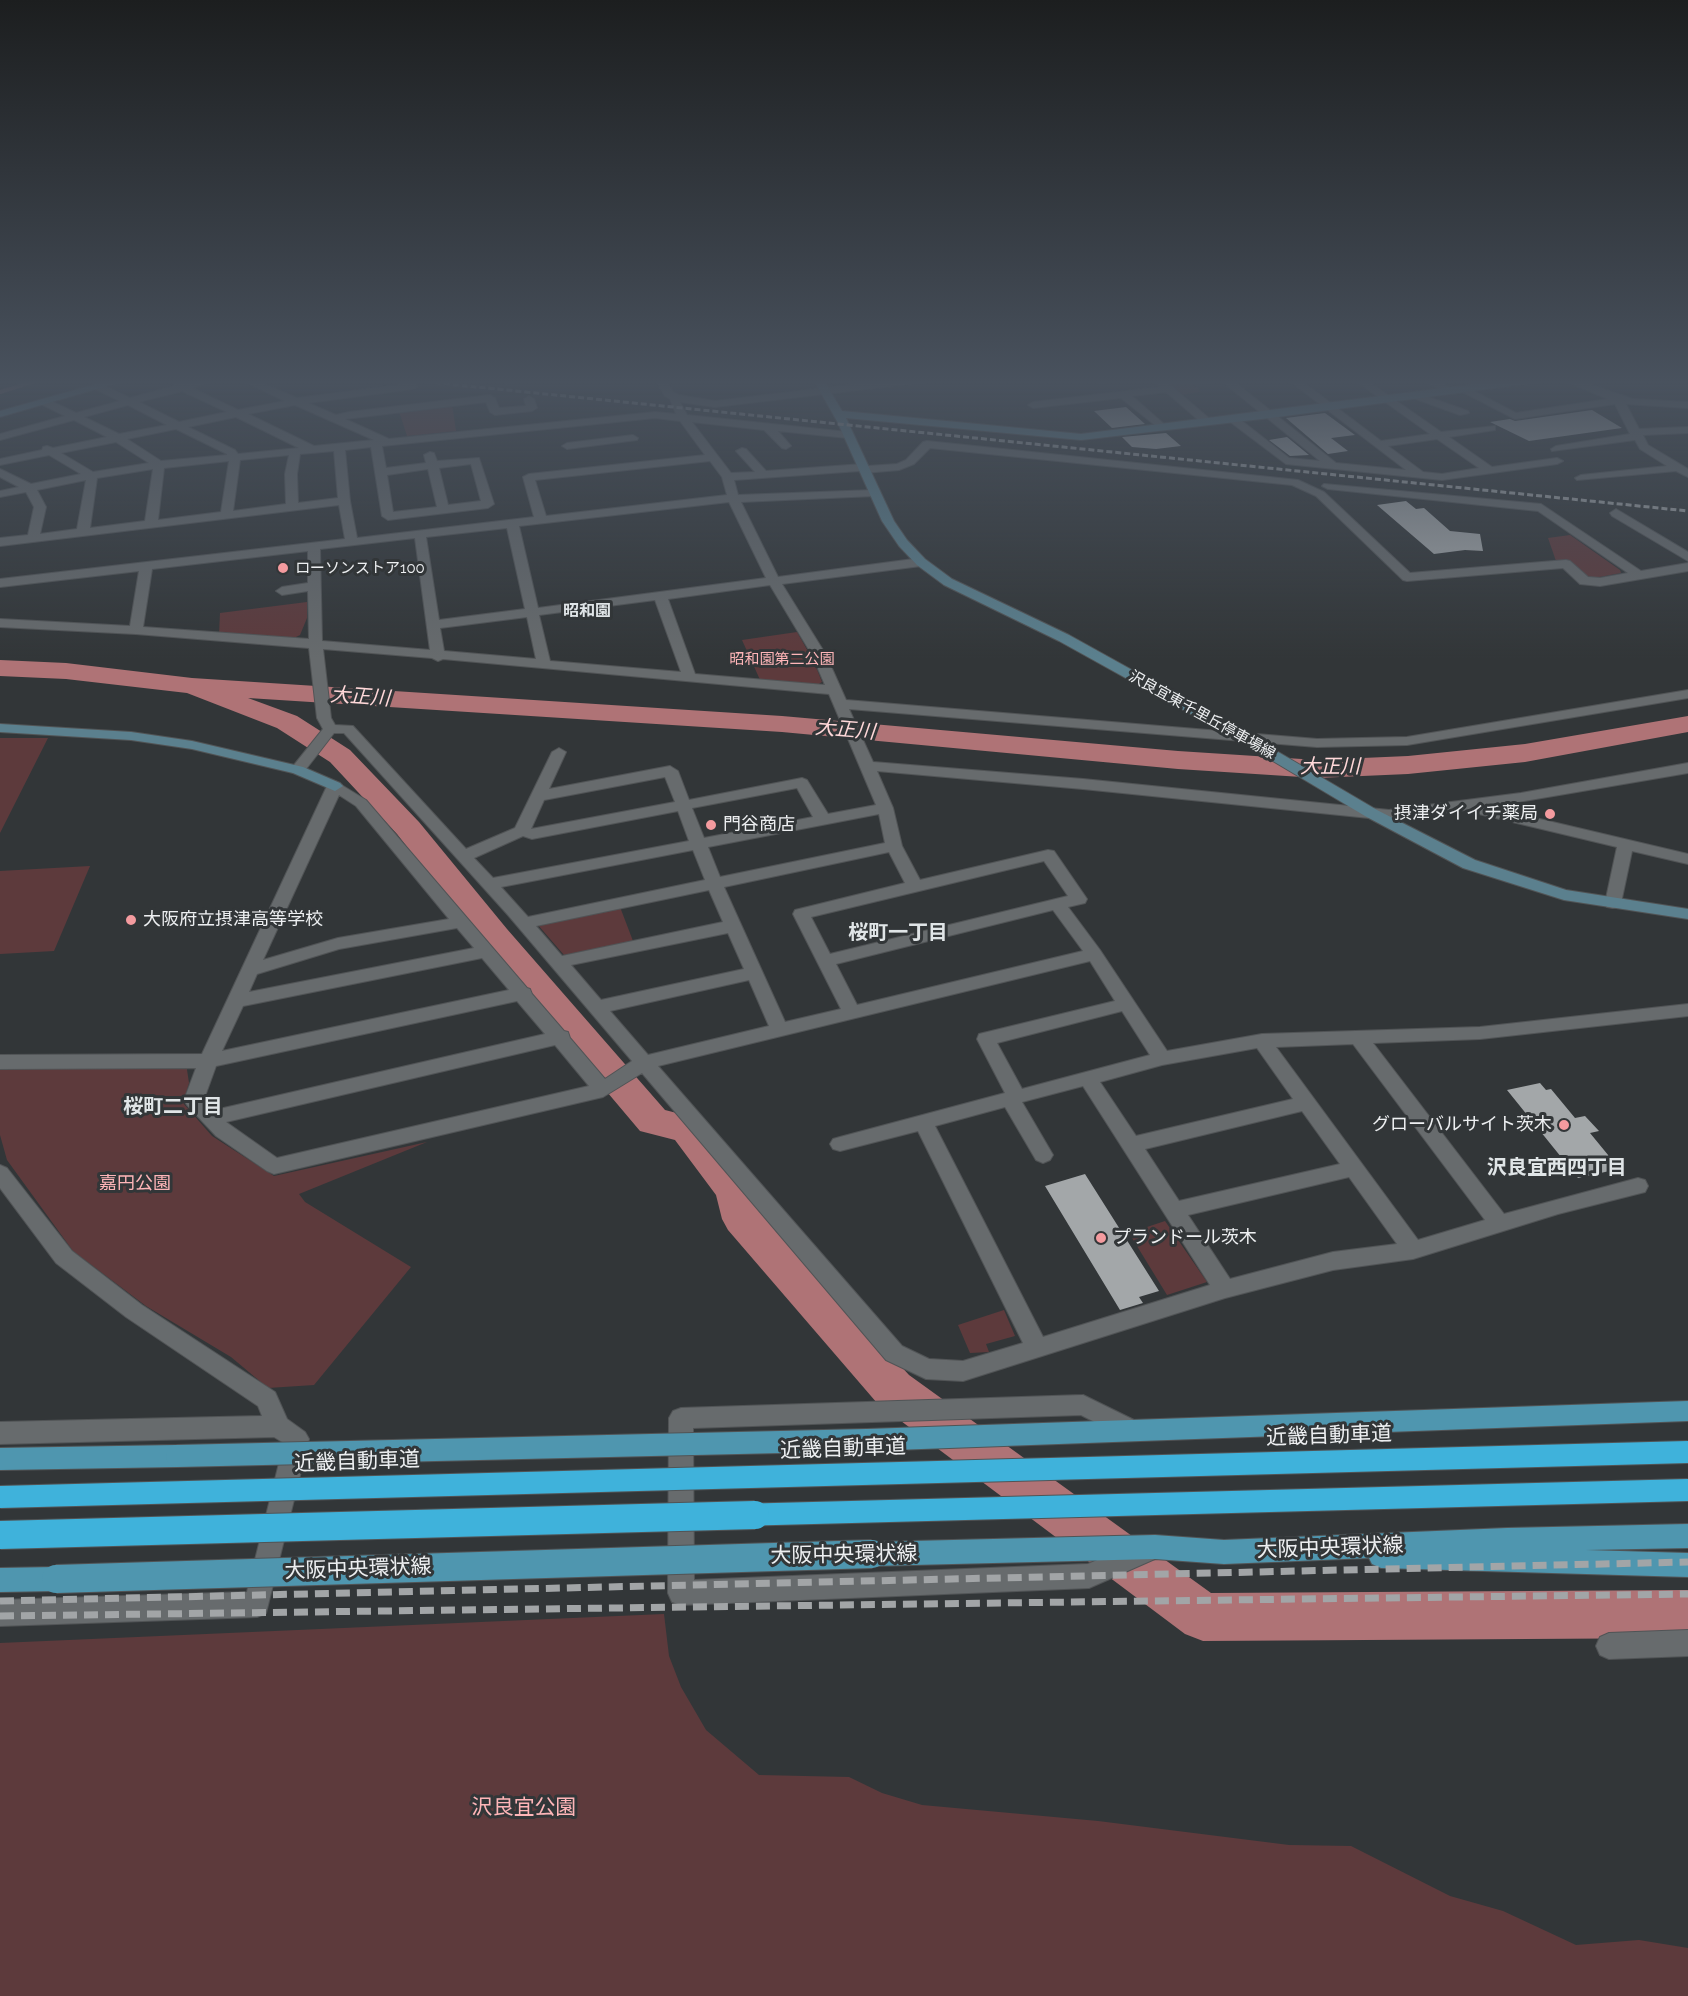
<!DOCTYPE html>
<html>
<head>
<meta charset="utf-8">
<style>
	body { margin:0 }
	canvas { display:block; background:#323638 }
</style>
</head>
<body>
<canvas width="1688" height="1996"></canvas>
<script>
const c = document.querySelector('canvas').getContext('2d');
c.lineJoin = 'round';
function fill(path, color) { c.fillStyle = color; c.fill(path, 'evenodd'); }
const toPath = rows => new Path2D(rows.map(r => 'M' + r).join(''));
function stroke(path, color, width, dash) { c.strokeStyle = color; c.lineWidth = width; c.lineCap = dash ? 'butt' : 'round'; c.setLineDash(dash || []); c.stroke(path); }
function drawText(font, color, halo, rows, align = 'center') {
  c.font = font + ' Raleway,"Noto Sans JP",sans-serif'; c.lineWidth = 6; c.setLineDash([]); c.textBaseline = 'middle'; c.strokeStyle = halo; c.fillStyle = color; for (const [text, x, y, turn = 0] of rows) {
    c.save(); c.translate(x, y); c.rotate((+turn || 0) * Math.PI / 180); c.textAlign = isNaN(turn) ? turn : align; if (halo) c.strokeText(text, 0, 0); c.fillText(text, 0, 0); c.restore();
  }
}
const green = toPath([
	[1161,379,1219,379,1222,382,1194,385,1201,392,1180,395],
	[452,404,456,431,407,436,399,411],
	[1570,535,1620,570,1621,573,1589,579,1569,560,1556,561,1548,538],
	[307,602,307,618,300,635,292,639,219,635,220,613],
	[797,632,814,662,822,682,817,685,761,682,742,640],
	[0,738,48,738,0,833],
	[90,866,54,951,0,954,0,871],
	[620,907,633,941,564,955,538,925],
	[186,1063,189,1083,183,1103,212,1136,274,1176,427,1142,299,1194,305,1202,411,1267,314,1385,268,1388,231,1357,146,1306,73,1251,7,1160,0,1135,0,1065],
	[1165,1221,1207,1282,1167,1295,1129,1233],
	[1004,1310,1015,1336,986,1344,989,1352,970,1353,958,1325],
	[664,1614,669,1656,681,1687,706,1730,759,1775,849,1777,882,1793,922,1805,1098,1821,1289,1845,1351,1846,1450,1896,1503,1911,1576,1945,1639,1940,1688,1948,1688,1996,0,1996,0,1643]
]);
const stream = toPath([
	[0,392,41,379]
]);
const river = toPath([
	[0,660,66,663,192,678,782,716,1178,751,1317,760,1408,756,1525,744,1688,716,1688,732,1525,762,1408,774,1317,778,1178,769,782,732,248,698,297,716,350,750,419,822,507,929,665,1110,700,1119,748,1179,760,1212,909,1375,1211,1593,1688,1590,1688,1638,1203,1641,1185,1634,877,1403,728,1230,722,1219,716,1195,675,1140,640,1131,483,945,397,834,330,762,277,728,187,693,66,679,0,676,0,660]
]);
const building = toPath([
	[1126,407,1145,424,1112,428,1094,411],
	[1592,410,1622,428,1529,441,1490,422,1510,419,1515,421],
	[1325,413,1355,435,1331,438,1348,451,1328,454,1286,418],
	[1166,433,1181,446,1156,449,1132,447,1122,437],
	[1287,437,1309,455,1290,456,1269,440],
	[1406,501,1416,509,1424,508,1450,531,1480,534,1483,551,1465,550,1434,554,1377,505],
	[1540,1083,1546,1090,1551,1089,1575,1118,1585,1116,1599,1131,1590,1133,1613,1161,1607,1162,1614,1170,1578,1178,1507,1090],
	[1085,1174,1159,1291,1139,1297,1143,1303,1120,1310,1045,1186]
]);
const street = toPath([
	[201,379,218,379,192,388,238,410,285,401,239,379,253,379,297,398,413,383,418,386,413,389,308,403,336,415,349,412,490,395,495,398,499,408,526,406,524,399,529,396,534,399,537,408,532,411,495,415,490,412,486,402,345,419,389,439,655,412,676,414,670,399,665,396,655,379,665,379,673,392,679,395,715,401,898,379,931,379,926,382,715,407,680,402,687,415,848,432,853,435,848,438,778,431,791,446,786,449,782,448,764,430,692,422,731,473,755,472,736,451,742,448,746,449,766,471,863,464,868,466,897,464,906,460,923,442,927,441,1298,480,1324,492,1410,573,1566,560,1570,561,1588,577,1600,578,1628,573,1538,511,1328,489,1322,486,1324,484,1541,504,1641,571,1688,563,1688,571,1600,586,1580,584,1563,568,1407,581,1403,580,1316,496,1292,485,930,448,914,464,899,470,864,473,859,471,734,480,738,495,874,490,880,493,874,496,741,502,778,577,921,558,927,562,921,566,782,584,826,655,846,700,1317,739,1407,737,1688,690,1688,698,1407,745,1317,747,849,709,873,762,1083,779,1389,810,1521,793,1688,763,1688,773,1489,807,1688,854,1688,864,1632,851,1621,903,1619,907,1613,908,1607,907,1605,903,1617,847,1479,814,1472,809,1389,820,1083,789,877,771,893,808,902,846,920,880,1048,850,1054,851,1087,899,1085,903,1068,907,1100,950,1167,1051,1262,1034,1480,1027,1688,1004,1688,1016,1480,1039,1373,1043,1504,1214,1638,1178,1645,1180,1648,1186,1645,1192,1558,1214,1413,1259,1333,1270,1225,1298,963,1381,926,1379,886,1360,642,1073,603,1097,274,1174,267,1171,216,1136,187,1105,184,1100,196,1068,0,1069,0,1055,202,1054,327,786,335,781,366,800,527,988,530,989,532,994,564,1031,568,1032,570,1038,605,1079,632,1061,508,915,344,733,334,733,303,773,293,773,290,770,323,729,317,718,309,648,136,634,0,627,0,619,130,626,139,571,0,587,0,579,345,539,339,505,0,546,0,538,28,535,34,507,26,492,0,497,0,491,19,487,0,477,0,469,31,484,81,474,49,455,0,465,0,459,42,450,43,447,47,446,53,448,107,437,74,420,0,440,0,434,65,416,41,404,41,400,49,400,76,413,120,401,95,389,95,385,103,385,130,398,174,386,174,383,184,384,201,379],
	[182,391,227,412,179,422,139,402,182,391],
	[128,405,167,425,119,434,84,417,128,405],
	[295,405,331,421,374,440,314,446,248,414,295,405],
	[236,417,299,448,238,454,235,450,188,427,236,417],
	[655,418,680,421,705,455,529,474,523,477,534,517,357,538,350,501,345,450,371,447,382,516,388,520,488,508,494,504,479,458,437,461,434,453,430,452,424,455,426,463,386,468,382,446,655,418],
	[176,429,227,454,227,455,161,461,127,439,176,429],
	[116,442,149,463,93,472,61,453,116,442],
	[334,451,338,498,298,503,297,474,300,454,334,451],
	[289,455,285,474,286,504,233,511,240,460,289,455],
	[229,461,221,512,158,520,164,468,229,461],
	[710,461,722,477,727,495,546,516,535,480,710,461],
	[471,464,481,501,448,505,439,468,471,464],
	[153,469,145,521,90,528,97,478,153,469],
	[428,469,437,507,393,512,387,475,428,469],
	[86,480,77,529,40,534,46,507,37,490,86,480],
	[729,502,766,578,538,608,519,526,729,502],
	[507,528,525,609,439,620,426,537,507,528],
	[415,538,430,650,322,641,320,549,415,538],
	[308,551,308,583,282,587,276,591,282,595,308,591,309,639,143,627,152,569,308,551],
	[770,585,812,655,825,685,695,674,668,599,770,585],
	[655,600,681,672,550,661,539,615,655,600],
	[527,617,536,659,444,651,440,628,527,617],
	[323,649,432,658,438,661,443,659,829,694,876,805,828,814,807,780,802,778,689,800,678,771,670,766,549,789,566,752,559,748,552,752,515,828,466,849,353,726,335,725,331,718,323,649],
	[665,777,675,802,531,829,544,800,665,777],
	[797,788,813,817,704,838,692,808,797,788],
	[339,795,356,806,449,919,338,938,263,960,339,795],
	[678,811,689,841,493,878,474,858,523,836,532,839,678,811],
	[879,814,885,843,720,877,708,847,879,814],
	[693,850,705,880,528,917,501,887,693,850],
	[889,852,905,883,795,910,793,914,841,1009,785,1022,724,887,889,852],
	[1044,861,1068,896,830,954,811,917,1044,861],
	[709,890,723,922,562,956,536,926,709,890],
	[1053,910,1083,951,857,1005,836,964,1053,910],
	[457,928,474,948,249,992,257,974,339,949,457,928],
	[728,933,744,969,601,1000,571,965,728,933],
	[482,958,509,990,222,1051,243,1006,482,958],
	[1090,961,1115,1001,979,1034,977,1039,1005,1093,840,1137,833,1139,830,1144,833,1149,840,1151,918,1131,1023,1343,963,1361,929,1359,902,1346,658,1066,1090,961],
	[749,980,769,1026,648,1055,610,1011,749,980],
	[517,1001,545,1034,215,1110,204,1099,216,1066,517,1001],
	[1122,1011,1150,1055,1022,1089,997,1043,1122,1011],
	[1353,1044,1485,1220,1418,1240,1276,1047,1353,1044],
	[555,1045,589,1086,277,1158,226,1122,555,1045],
	[1257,1048,1293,1099,1136,1136,1100,1082,1162,1065,1257,1048],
	[1083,1086,1210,1285,1043,1337,935,1126,1005,1107,1036,1160,1043,1163,1050,1160,1053,1155,1022,1102,1083,1086],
	[1302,1111,1340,1164,1179,1201,1145,1149,1302,1111],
	[1349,1177,1397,1244,1333,1252,1230,1279,1188,1215,1349,1177],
	[504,379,514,379,515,382,506,384,504,379],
	[1094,379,1105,379,1106,381,1101,384,1094,379],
	[1163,379,1211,420,1211,424,1203,424,1166,392,1132,396,1165,425,1165,429,1161,430,1121,398,1033,408,1028,405,1033,402,1160,387,1153,380,1163,379],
	[1219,379,1231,379,1336,463,1406,470,1287,379,1299,379,1381,441,1430,434,1353,379,1365,379,1441,432,1495,426,1495,430,1449,437,1492,467,1557,458,1563,461,1557,464,1442,480,1286,464,1229,421,1229,417,1237,417,1289,458,1320,461,1219,379],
	[1437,439,1479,468,1442,474,1423,472,1388,446,1437,439],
	[1422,379,1435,379,1455,391,1446,393,1422,379],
	[1560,379,1575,379,1633,399,1688,402,1688,408,1626,404,1639,429,1688,427,1688,433,1643,435,1648,445,1688,469,1688,477,1676,471,1577,480,1575,478,1581,475,1667,466,1640,449,1635,440,1552,451,1551,449,1556,446,1630,434,1615,404,1515,419,1457,389,1466,387,1516,413,1608,399,1560,379],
	[1417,393,1468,411,1469,413,1460,415,1413,398,1412,396,1417,393],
	[633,435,638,438,637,440,567,449,562,446,567,443,633,435],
	[1616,509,1688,552,1688,561,1612,516,1610,513,1616,509],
	[0,1165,7,1168,72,1251,142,1305,275,1392,287,1419,305,1432,309,1439,266,1613,257,1617,0,1626,0,1600,247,1592,284,1443,274,1437,0,1444,0,1422,262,1416,258,1406,126,1317,56,1263,0,1188,0,1165],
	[1083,1395,1140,1423,1144,1430,1140,1437,1132,1440,1124,1437,1081,1415,693,1428,694,1580,1088,1564,1148,1538,1157,1542,1161,1550,1157,1558,1089,1588,681,1605,672,1602,668,1593,669,1418,673,1411,681,1408,1083,1395],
	[1688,1630,1688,1656,1609,1659,1600,1655,1596,1646,1600,1637,1609,1633,1688,1630]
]);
const secondary = toPath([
	[114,379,131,379,0,417,0,411,114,379],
	[813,379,823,379,842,411,1081,434,1515,379,1545,379,1540,382,1270,418,1081,440,846,418,894,521,907,540,925,559,952,579,1069,635,1251,736,1377,810,1475,860,1566,890,1688,909,1688,919,1564,900,1463,868,1365,816,1241,742,1059,641,944,585,917,565,899,546,882,521,837,421,813,379],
	[0,724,131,732,192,741,303,767,340,783,343,786,335,791,293,773,192,749,131,740,0,732,0,724]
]);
const primary = toPath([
	[1688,1401,1688,1421,867,1451,859,1447,855,1440,859,1433,867,1429,1688,1401],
	[177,1445,185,1448,189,1456,185,1464,177,1467,0,1470,0,1448,177,1445],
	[1688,1524,1688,1548,1586,1550,1688,1553,1688,1577,1381,1568,1372,1564,1369,1558,1224,1564,1155,1559,872,1566,863,1562,859,1554,863,1546,872,1542,1155,1535,1224,1540,1507,1528,1688,1524],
	[56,1567,65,1570,69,1579,65,1588,56,1591,0,1592,0,1568,56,1567]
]);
const railFar1 = toPath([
	[399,379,1688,511]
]);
const rail = toPath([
	[0,1601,1688,1562],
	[0,1616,1688,1594]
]);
const primaryBridgeFar1 = toPath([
	[177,1456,867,1440]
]);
const primaryBridge = toPath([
	[56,1579,872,1554]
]);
const highwayBridgeFar1 = toPath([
	[0,1497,1688,1452],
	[699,1516,1688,1490]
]);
const highwayBridge = toPath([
	[0,1535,755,1515]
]);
const markers = [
	[283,568,6,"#f49b9f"],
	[1550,814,6,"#f49b9f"],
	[711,825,6,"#f49b9f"],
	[131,920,6,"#f49b9f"],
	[1564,1125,6,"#f49b9f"],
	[1101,1238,6,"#f49b9f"]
];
const farPoinames = [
	["ローソンストア100",295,568]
];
const farParknames = [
	["昭和園第二公園",782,659]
];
const farStreetnames = [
	["沢良宜東千里丘停車場線",1202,715,29]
];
const farNeighbourhoodnames = [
	["昭和園",587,611]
];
const poiNames = [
	["摂津ダイイチ薬局",1538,814,"right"],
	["門谷商店",723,825],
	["大阪府立摂津高等学校",143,920],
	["グローバルサイト茨木",1552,1125,"right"],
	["プランドール茨木",1113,1238]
];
const parkNames = [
	["嘉円公園",135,1184]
];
const waterNames = [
	["大正川",360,697,4],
	["大正川",845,730,5],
	["大正川",1330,767]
];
const neighbourhoodNames = [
	["桜町一丁目",898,933],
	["桜町二丁目",173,1107],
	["沢良宜西四丁目",1557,1168]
];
const nearStreetnames = [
	["近畿自動車道",1329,1436,-2],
	["近畿自動車道",843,1449,-2],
	["近畿自動車道",357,1462,-2],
	["大阪中央環状線",1330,1548,-2],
	["大阪中央環状線",844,1555,-1],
	["大阪中央環状線",358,1569,-2]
];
const nearParknames = [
	["沢良宜公園",524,1808]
];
fill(green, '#5d3a3c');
stroke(stream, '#af7376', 4);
fill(river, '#af7376');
fill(building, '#a3a7a9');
stroke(street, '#515456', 2);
stroke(secondary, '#515456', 2);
stroke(primary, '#515456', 2);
fill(street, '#676b6d');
fill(secondary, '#5b808e');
fill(primary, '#4f96af');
stroke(railFar1, '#a2a5a7', 3, [6, 3]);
stroke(rail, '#a2a5a7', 7, [14, 7]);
stroke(primaryBridgeFar1, '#515456', 24, []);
stroke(primaryBridge, '#515456', 30, []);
stroke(highwayBridgeFar1, '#515456', 24, []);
stroke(highwayBridge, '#515456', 30, []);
stroke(primaryBridgeFar1, '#4f96af', 22);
stroke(primaryBridge, '#4f96af', 28);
stroke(highwayBridgeFar1, '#3fb2db', 22);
stroke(highwayBridge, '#3fb2db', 28);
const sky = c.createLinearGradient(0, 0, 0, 659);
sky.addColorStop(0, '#1c1e1f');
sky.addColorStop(0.58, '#49525e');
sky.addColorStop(1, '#49525e00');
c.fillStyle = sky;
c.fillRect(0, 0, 1688, 659);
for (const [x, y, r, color] of markers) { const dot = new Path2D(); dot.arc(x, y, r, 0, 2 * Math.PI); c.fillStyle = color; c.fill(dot); stroke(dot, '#323638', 2); }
drawText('15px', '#edeff1', '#323638', farPoinames, 'left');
drawText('15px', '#feb5b8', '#323638', farParknames);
drawText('15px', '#edeff1', '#323638', farStreetnames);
drawText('bold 16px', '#e0e5e7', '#323638', farNeighbourhoodnames);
drawText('18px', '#edeff1', '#323638', poiNames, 'left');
drawText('18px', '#feb5b8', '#323638', parkNames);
drawText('italic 20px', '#ffd8d9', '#323638', waterNames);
drawText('bold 20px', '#e0e5e7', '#323638', neighbourhoodNames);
drawText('21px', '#edeff1', '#323638', nearStreetnames);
drawText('21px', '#feb5b8', '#323638', nearParknames);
</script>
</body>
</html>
